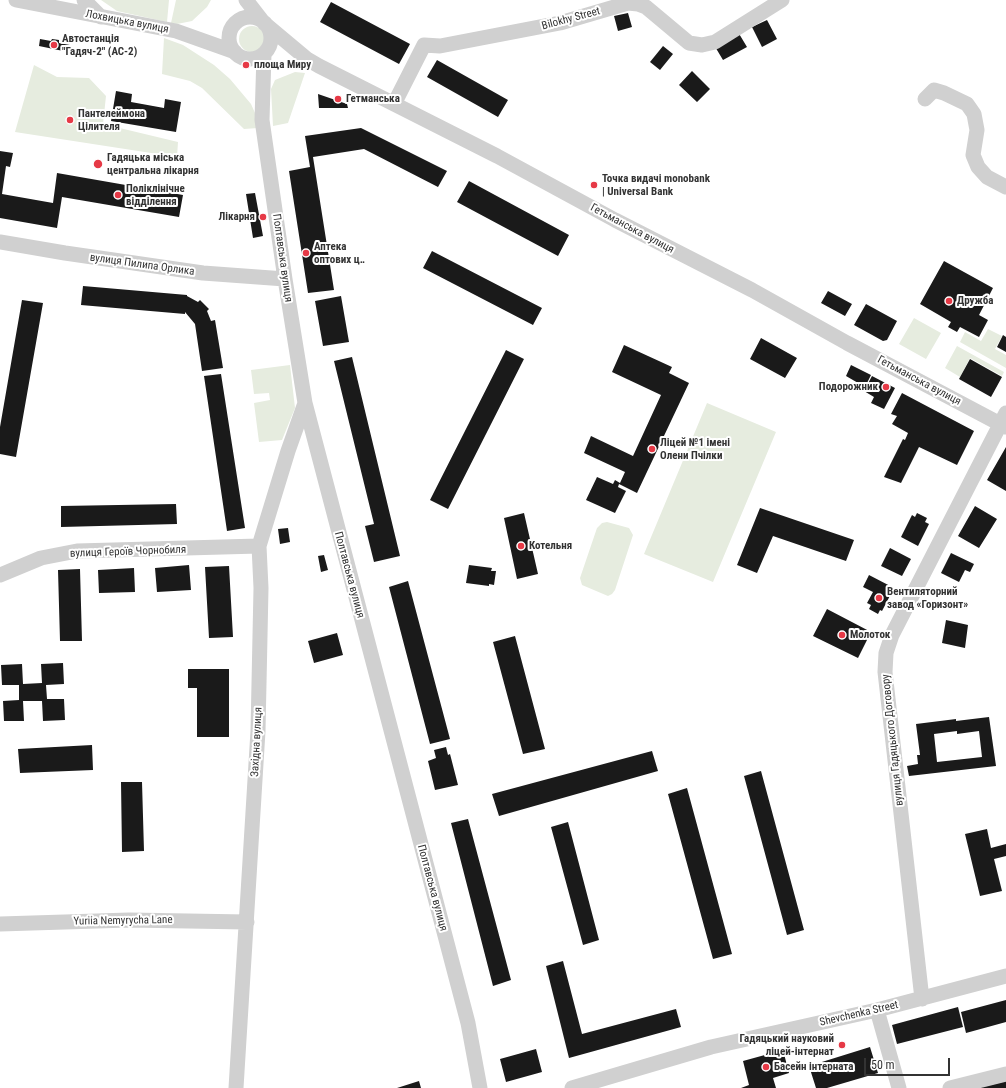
<!DOCTYPE html>
<html>
<head>
<meta charset="utf-8">
<style>
	body { margin:0 }
	#map { position:relative; width:1006px; height:1088px; overflow:hidden; background:#fff; font-family:"Roboto Condensed",sans-serif }
	canvas { display:block }
	.scale { position:absolute; left:864px; top:1058px; width:86px; height:18px; box-sizing:border-box; border:2px solid #333; border-top:0; padding-left:5px; font-size:12px; line-height:14px; white-space:nowrap; color:#333; -webkit-text-stroke:3px #fff; paint-order:stroke }
</style>
</head>
<body>
<div id="map">
<canvas width="1006" height="1088"></canvas>
<div class="scale">50 m</div>
</div>
<script>
const c = document.querySelector('canvas').getContext('2d');
c.lineJoin = 'round';
function fill(path, color) { c.fillStyle = color; c.fill(path, 'evenodd'); }
const toPath = rows => new Path2D(rows.map(r => 'M' + r).join(''));
function stroke(path, color, width, dash) { c.strokeStyle = color; c.lineWidth = width; c.lineCap = dash ? 'butt' : 'round'; c.setLineDash(dash || []); c.stroke(path); }
function drawText(font, color, halo, rows, align = 'center') {
  c.font = font + ' "Roboto Condensed",sans-serif'; c.lineWidth = 4; c.setLineDash([]); c.textBaseline = 'middle'; c.strokeStyle = halo; c.fillStyle = color; for (const [text, x, y, turn = 0] of rows) {
    c.save(); c.translate(x, y); c.rotate((+turn || 0) * Math.PI / 180); c.textAlign = isNaN(turn) ? turn : align; if (halo) c.strokeText(text, 0, 0); c.fillText(text, 0, 0); c.restore();
  }
}
const green = toPath([
	[101,0,169,0,167,22,117,11],
	[176,0,211,0,207,7,192,21,177,24,171,23],
	'239 39a13 13 0 1 1 26 0a13 13 0 1 1-26 0Z',
	[164,38,183,45,214,65,230,79,251,104,255,113,258,128,244,129,202,88,190,81,162,74],
	[34,65,57,77,89,78,106,96,103,124,178,142,177,157,15,132],
	[295,72,305,73,288,123,273,126,271,89,275,80],
	[914,318,941,333,926,359,899,344],
	[988,329,1002,336,995,349,1006,355,1006,368,960,342,965,332,981,341],
	[957,346,1004,372,1002,376,970,358,960,377,945,368],
	[290,365,295,408,282,440,259,442,254,403,270,400,269,393,254,394,251,370],
	[707,403,776,432,713,582,644,554],
	[607,522,629,528,633,535,615,590,612,594,608,596,582,585,580,578,597,528,602,523]
]);
const building = toPath([
	[331,2,410,44,399,64,320,22],
	[628,13,632,27,618,31,614,16],
	[767,20,777,39,762,47,752,27],
	[738,32,747,47,723,60,714,45],
	[40,39,51,41,52,39,59,40,59,43,70,45,68,52,39,46],
	[663,46,673,54,660,70,650,62],
	[437,60,508,100,498,117,427,77],
	[692,71,710,89,697,102,679,85],
	[116,91,132,94,131,102,164,108,165,99,181,102,176,132,111,121],
	[318,94,347,104,348,108,319,108],
	[361,128,447,171,438,187,364,149,313,157,334,290,308,293,289,171,310,167,305,136],
	[0,151,13,153,10,167,6,166,2,194,53,203,57,173,183,195,179,217,62,197,57,228,0,218],
	[469,181,569,235,558,256,457,202],
	[255,193,263,236,253,238,246,194],
	[432,251,542,308,533,325,423,268],
	[944,261,993,288,979,315,988,320,979,337,960,327,957,332,948,327,951,322,920,304],
	[83,286,187,295,187,296,198,302,200,300,209,309,207,311,211,321,215,320,223,368,202,371,195,324,185,312,185,314,81,305],
	[828,291,852,304,845,316,821,303],
	[341,296,349,342,323,346,315,301],
	[22,300,43,303,16,457,0,454,0,427],
	[866,304,897,321,887,340,883,341,854,325],
	[1003,335,1006,337,1006,352,997,347],
	[761,338,797,358,785,378,750,359],
	[624,345,672,367,669,373,689,383,637,493,619,484,618,487,626,491,615,513,586,500,597,477,613,484,615,480,620,483,625,472,584,453,591,436,633,456,661,395,612,372],
	[506,350,524,359,448,509,430,500],
	[352,357,400,556,374,562,365,526,374,524,334,361],
	[970,359,1002,377,991,397,959,379],
	[851,365,871,375,865,387,846,376],
	[221,374,245,528,227,531,204,376],
	[872,376,895,388,884,409,871,403,874,397,864,391],
	[902,393,974,431,957,465,919,447,901,483,884,477,903,439,905,440,908,433,892,424,897,416,891,414],
	[1006,447,1006,491,987,480],
	[176,504,177,524,61,527,61,506],
	[975,506,997,519,979,548,958,536],
	[760,508,854,540,846,561,773,536,757,573,737,565],
	[524,513,538,574,517,579,504,518],
	[917,513,927,518,925,522,929,524,918,546,901,537,912,515,915,517],
	[288,528,290,542,280,544,278,529],
	[890,548,911,559,902,576,881,566],
	[951,553,974,564,970,572,965,570,959,582,941,573],
	[324,555,328,570,321,572,318,556],
	[189,565,191,590,157,592,155,568],
	[469,565,492,568,491,571,496,571,494,585,489,584,489,586,466,583],
	[229,566,233,637,209,638,205,567],
	[134,568,135,592,99,593,98,570],
	[80,569,82,641,60,641,58,570],
	[869,575,894,588,882,611,880,610,878,614,869,609,871,605,867,603,873,592,863,587],
	[408,581,450,739,430,744,389,587],
	[827,609,871,632,858,658,813,636],
	[946,620,968,625,965,648,942,643],
	[337,633,343,655,314,663,308,641],
	[515,636,545,749,523,754,493,642],
	[63,663,64,684,46,685,47,699,64,699,65,720,43,721,42,701,23,701,24,721,4,721,3,701,19,700,19,685,2,685,1,665,22,664,23,684,42,683,41,664],
	[188,669,229,669,229,737,197,737,197,688,188,688],
	[989,717,996,766,909,776,907,766,918,764,917,755,920,755,916,724,956,719,956,721],
	[957,731,957,734,979,731,982,757,937,762,934,734],
	[92,745,93,770,20,773,18,749],
	[446,747,448,755,450,754,458,785,435,790,428,761,436,758,434,750],
	[652,751,658,771,499,816,492,794],
	[761,771,804,930,787,935,744,776],
	[121,782,142,782,144,851,122,852],
	[687,788,732,954,713,959,668,794],
	[468,819,511,980,493,986,451,823],
	[568,822,599,940,583,945,551,827],
	[987,829,991,848,1006,844,1006,856,994,859,1002,891,980,896,965,834],
	[563,961,582,1034,676,1009,681,1027,569,1058,546,966],
	[1006,1000,1006,1022,966,1033,961,1012],
	[958,1007,963,1027,897,1044,892,1025],
	[870,1047,878,1073,827,1088,816,1088,809,1066],
	[536,1049,542,1072,506,1082,500,1059],
	[783,1050,789,1073,773,1078,776,1088,741,1088,749,1085,743,1061],
	[419,1081,421,1088,397,1088],
	[1006,1081,1006,1088,981,1088,981,1087]
]);
const minor = toPath([
	[16,0,176,31,235,52],
	[84,0,101,17],
	[246,0,264,23,307,59,319,66,497,156,615,220,752,290,847,343,1006,427],
	'229 38a21 21 0 1 1 42 0a21 21 0 1 1-42 0Z',
	[264,54,262,120,285,279,305,403,468,1023,480,1088],
	[925,99,934,90,944,93,967,104,974,114,977,130,973,155,978,167,987,177,1006,187],
	[394,104,424,45,440,46,560,23,628,3,638,4,646,7,689,43,702,45,715,42,782,0],
	[0,242,65,253,203,273,285,279],
	[0,575,41,558,77,551,259,546],
	[0,924,129,920,247,922],
	[922,999,885,672,886,653,892,635,1006,413],
	[877,1010,899,1088],
	[236,1088,258,731,261,588,259,546,288,451,305,403],
	[572,1088,711,1047,877,1010,1006,976],
	[950,1088,1006,1074]
]);
const markers = [
	[54,45,4,"#e63946"],
	[246,65,4,"#e63946"],
	[338,99,4,"#e63946"],
	[70,120,4,"#e63946"],
	[98,164,5,"#e63946"],
	[594,185,4,"#e63946"],
	[118,195,4,"#e63946"],
	[263,217,4,"#e63946"],
	[306,253,4,"#e63946"],
	[949,301,4,"#e63946"],
	[886,387,4,"#e63946"],
	[652,449,4,"#e63946"],
	[521,546,4,"#e63946"],
	[879,598,4,"#e63946"],
	[842,635,4,"#e63946"],
	[842,1045,4,"#e63946"],
	[766,1067,4,"#e63946"]
];
const streetNames = [
	["Bilokhy Street",571,19,-15],
	["Лохвицька вулиця",127,22,11],
	["Гетьманська вулиця",632,229,28],
	["Полтавська вулиця",282,258,82],
	["вулиця Пилипа Орлика",142,265,8],
	["Гетьманська вулиця",919,381,28],
	["вулиця Героїв Чорнобиля",128,552,-2],
	["Полтавська вулиця",349,575,75],
	["вулиця Гадяцького Договору",893,740,-96],
	["Західна вулиця",257,742,-87],
	["Полтавська вулиця",432,888,75],
	["Yuriia Nemyrycha Lane",123,921,-1],
	["Shevchenka Street",859,1014,-13]
];
const poiNames = [
	["Автостанція",62,39],
	["\"Гадяч-2\" (АС-2)",62,52],
	["площа Миру",254,65],
	["Гетманська",346,99],
	["Пантелеймона",78,114],
	["Цілителя",78,127],
	["Гадяцька міська",107,158],
	["центральна лікарня",107,171],
	["Точка видачі monobank",602,179],
	["| Universal Bank",602,192],
	["Поліклінічне",126,189],
	["відділення",126,202],
	["Лікарня",255,217,"right"],
	["Аптека",314,247],
	["оптових ц‥",314,260],
	["Дружба",957,301],
	["Подорожник",878,387,"right"],
	["Ліцей №1 імені",660,443],
	["Олени Пчілки",660,456],
	["Котельня",529,546],
	["Вентиляторний",887,592],
	["завод «Горизонт»",887,605],
	["Молоток",850,635],
	["Гадяцький науковий",834,1039,"right"],
	["ліцей-інтернат",834,1052,"right"],
	["Басейн інтерната",774,1067]
];
fill(green, '#e6ecdf');
fill(building, '#1a1a1a');
stroke(minor, '#d0d0d0', 15);
for (const [x, y, r, color] of markers) { const dot = new Path2D(); dot.arc(x, y, r, 0, 2 * Math.PI); c.fillStyle = color; c.fill(dot); stroke(dot, '#fff', 1.5); }
drawText('11px', '#333', '#fff', streetNames);
drawText('bold 11px', '#333', '#fff', poiNames, 'left');
</script>
</body>
</html>
